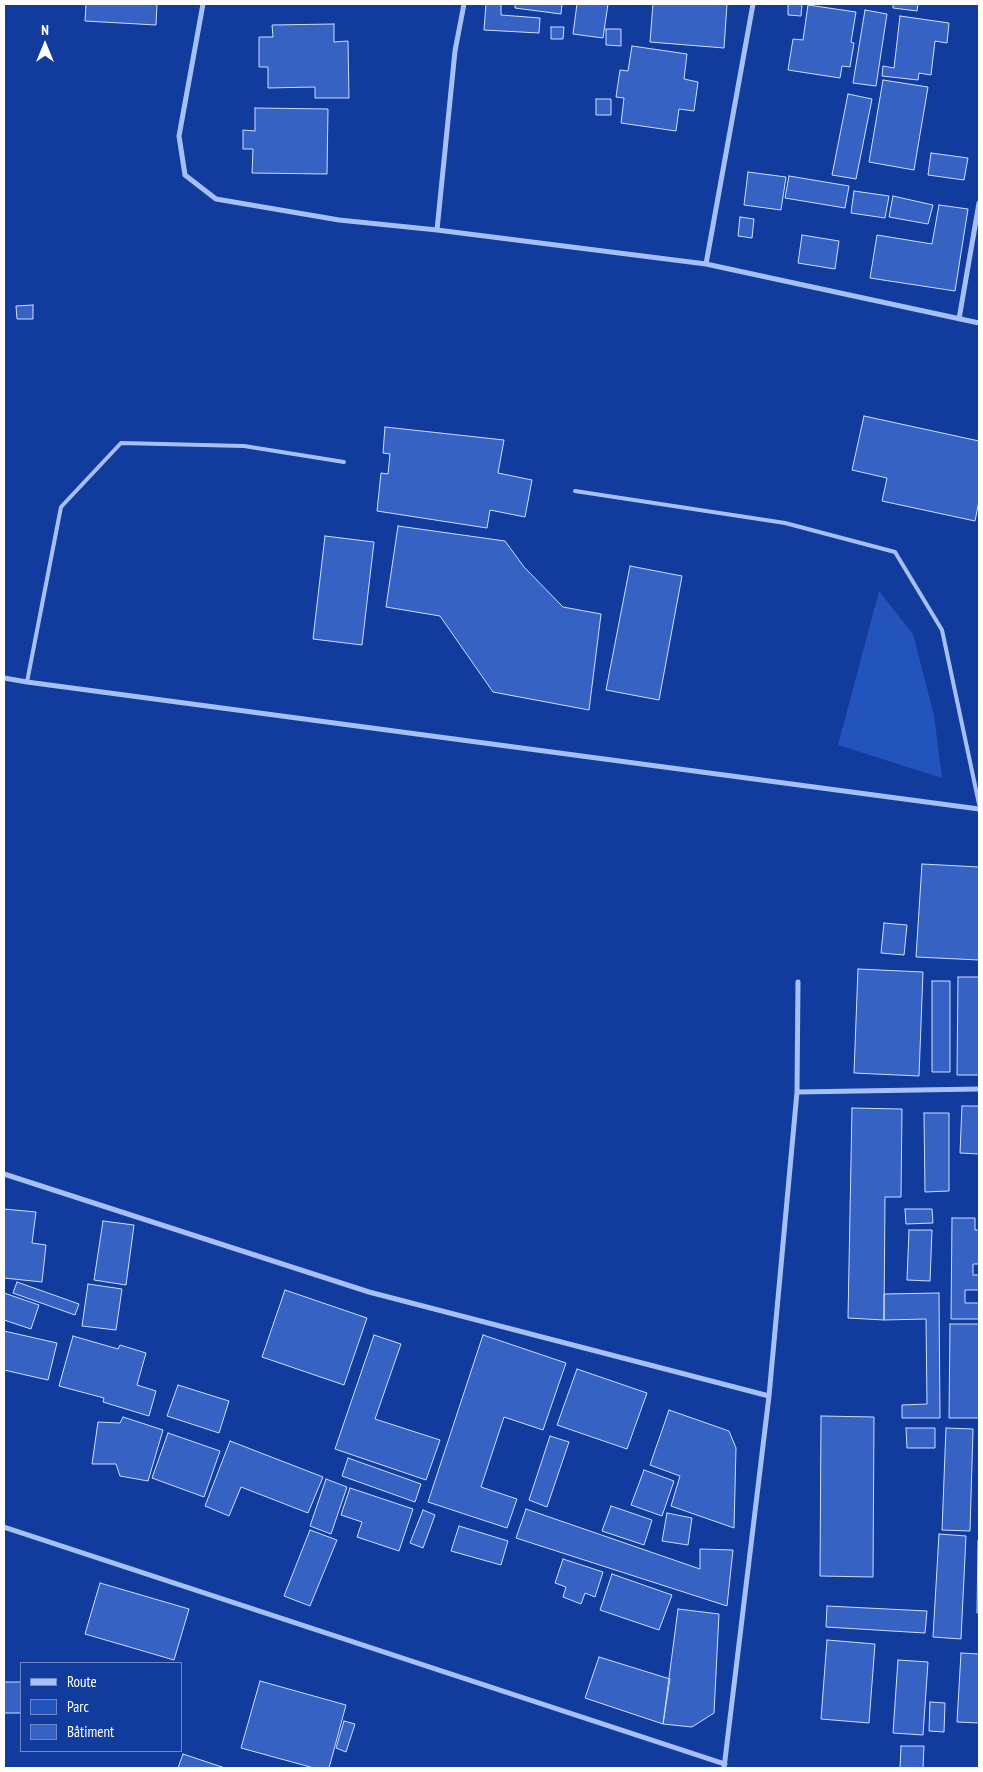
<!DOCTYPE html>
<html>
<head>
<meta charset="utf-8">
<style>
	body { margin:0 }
	#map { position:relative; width:983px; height:1772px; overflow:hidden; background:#113b9d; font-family:"PT Sans Narrow",sans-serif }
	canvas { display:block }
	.frame { position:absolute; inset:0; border:5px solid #fff; pointer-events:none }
	.legend { position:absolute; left:20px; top:1662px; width:162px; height:90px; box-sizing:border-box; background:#113b9d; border:1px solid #7089c4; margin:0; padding:6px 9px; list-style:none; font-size:15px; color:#fff }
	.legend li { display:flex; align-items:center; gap:10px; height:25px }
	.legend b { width:25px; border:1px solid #7089c4 }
	.north { position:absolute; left:20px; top:20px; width:50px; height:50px; -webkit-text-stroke:4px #113b9d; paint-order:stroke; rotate:0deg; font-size:14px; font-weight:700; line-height:20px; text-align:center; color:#fff }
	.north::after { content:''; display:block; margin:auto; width:18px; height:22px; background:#fff; clip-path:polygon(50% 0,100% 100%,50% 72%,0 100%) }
</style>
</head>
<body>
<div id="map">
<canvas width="983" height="1772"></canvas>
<div class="frame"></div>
<ul class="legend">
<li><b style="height:6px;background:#a6bff5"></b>Route</li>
<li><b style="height:14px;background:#2354bb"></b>Parc</li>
<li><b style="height:14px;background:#3562c3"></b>Bâtiment</li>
</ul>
<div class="north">N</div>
</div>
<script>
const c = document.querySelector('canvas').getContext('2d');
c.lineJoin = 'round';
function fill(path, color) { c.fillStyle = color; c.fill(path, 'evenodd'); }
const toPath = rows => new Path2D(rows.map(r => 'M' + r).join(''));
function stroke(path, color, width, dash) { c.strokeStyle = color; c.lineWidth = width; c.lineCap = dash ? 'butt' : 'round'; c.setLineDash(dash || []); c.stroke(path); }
const green = toPath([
	[879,591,913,634,934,715,942,778,838,745]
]);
const building = toPath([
	[86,4,157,4,156,25,85,21,86,4],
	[486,4,501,4,501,15,540,18,539,33,484,30,486,4],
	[515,4,562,4,561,14,515,8,515,4],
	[577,4,608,4,603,38,573,34,577,4],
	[653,4,727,4,724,48,650,42,653,4],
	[788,4,802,4,801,16,788,15,788,4],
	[893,4,918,4,917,11,893,8,893,4],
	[808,5,856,12,851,42,854,43,850,67,842,66,840,78,788,70,793,39,803,40,808,5],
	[865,10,887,14,876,86,853,83,865,10],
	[900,16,949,23,947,43,935,41,931,75,919,73,918,80,882,76,883,66,894,68,900,16],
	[334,24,334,42,348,41,349,98,315,98,315,87,268,88,268,67,259,67,259,37,273,37,272,25,334,24],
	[551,27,564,27,563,39,551,39,551,27],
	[606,29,621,29,621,46,606,45,606,29],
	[632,46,687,54,684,79,698,82,694,111,679,109,676,131,621,123,624,98,616,97,620,70,628,71,632,46],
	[883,80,928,87,914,170,869,162,883,80],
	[848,94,872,99,856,179,832,175,848,94],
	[596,99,611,99,611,115,596,115,596,99],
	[255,108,328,109,327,174,252,173,253,149,243,149,243,130,255,131,255,108],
	[931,153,968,158,964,180,928,175,931,153],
	[748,172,786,177,781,210,744,205,748,172],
	[789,176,849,186,845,208,785,198,789,176],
	[854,191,889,196,885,218,851,213,854,191],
	[893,196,933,205,928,224,889,217,893,196],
	[939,205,968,209,955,291,870,278,877,235,932,244,939,205],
	[740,217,754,219,752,238,738,236,740,217],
	[802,235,839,241,835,269,798,263,802,235],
	[33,305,33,319,17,319,16,306,33,305],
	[864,416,979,441,979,501,975,521,882,501,887,478,852,470,864,416],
	[385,427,504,440,498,473,532,480,525,517,490,510,487,528,377,511,381,473,388,474,390,454,383,453,385,427],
	[398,526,505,541,524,567,563,607,601,614,589,710,493,692,440,616,386,607,398,526],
	[325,536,374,542,362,645,313,639,325,536],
	[630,566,682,576,659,700,606,690,630,566],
	[922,864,979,867,979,960,916,957,922,864],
	[884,923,907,925,904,955,881,953,884,923],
	[858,969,923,972,919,1076,854,1073,858,969],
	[958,977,979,977,979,1075,957,1075,958,977],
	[932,981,950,981,950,1072,932,1072,932,981],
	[962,1106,979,1106,979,1154,960,1153,962,1106],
	[852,1108,902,1109,901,1197,885,1197,884,1320,848,1318,852,1108],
	[924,1113,949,1113,949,1191,925,1192,924,1113],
	[4,1209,36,1212,32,1243,46,1245,42,1282,4,1278,4,1209],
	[905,1209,932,1209,933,1223,906,1224,905,1209],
	[952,1218,975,1218,975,1230,979,1230,979,1264,973,1264,973,1275,979,1275,979,1290,965,1290,965,1303,979,1303,979,1319,951,1319,952,1218],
	[103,1221,134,1225,126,1285,94,1280,103,1221],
	[909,1230,932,1230,930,1281,907,1280,909,1230],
	[17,1282,79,1304,75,1315,13,1293,17,1282],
	[88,1284,122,1289,116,1330,82,1326,88,1284],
	[285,1290,367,1318,344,1385,262,1357,285,1290],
	[4,1293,39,1305,31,1329,4,1320,4,1293],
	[939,1293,940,1418,902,1418,902,1405,927,1404,926,1319,884,1320,884,1294,939,1293],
	[950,1324,979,1324,979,1418,949,1418,950,1324],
	[4,1331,57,1343,48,1380,4,1370,4,1331],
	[374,1335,401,1344,375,1419,440,1440,426,1480,335,1449,374,1335],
	[483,1335,566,1363,543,1430,504,1417,481,1487,517,1499,507,1528,428,1502,483,1335],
	[73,1336,118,1349,120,1345,146,1353,137,1385,156,1391,149,1416,103,1402,104,1398,59,1386,73,1336],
	[577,1369,647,1393,627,1449,557,1425,577,1369],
	[178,1385,229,1401,219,1433,167,1416,178,1385],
	[669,1410,729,1431,736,1448,734,1528,671,1506,680,1476,650,1465,669,1410],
	[821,1416,874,1417,873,1577,820,1576,821,1416],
	[123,1417,163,1430,148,1481,120,1476,116,1464,92,1464,98,1422,120,1423,123,1417],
	[906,1428,935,1428,935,1448,907,1448,906,1428],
	[946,1428,973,1429,970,1531,942,1530,946,1428],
	[168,1433,220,1451,204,1497,152,1478,168,1433],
	[550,1436,569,1442,547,1507,529,1500,550,1436],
	[230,1441,323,1477,308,1513,241,1487,229,1516,205,1506,230,1441],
	[348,1458,421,1484,415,1502,342,1476,348,1458],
	[644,1470,674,1481,662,1516,631,1505,644,1470],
	[326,1479,347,1487,331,1534,310,1526,326,1479],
	[350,1488,413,1509,399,1551,357,1537,362,1522,341,1515,350,1488],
	[611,1506,652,1520,644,1545,602,1531,611,1506],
	[526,1509,700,1569,700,1549,733,1550,727,1606,516,1538,526,1509],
	[423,1510,435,1515,423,1548,410,1543,423,1510],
	[667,1513,692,1518,688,1545,662,1541,667,1513],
	[459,1526,508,1541,501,1565,451,1551,459,1526],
	[310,1530,337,1540,310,1606,284,1596,310,1530],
	[939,1534,966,1536,961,1639,933,1637,939,1534],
	[978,1541,979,1541,979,1613,977,1613,978,1541],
	[563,1559,603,1572,595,1597,585,1593,581,1604,563,1597,566,1587,555,1583,563,1559],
	[612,1574,672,1595,659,1630,600,1610,612,1574],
	[100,1583,189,1609,174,1660,85,1634,100,1583],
	[827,1606,927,1611,925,1633,826,1627,827,1606],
	[678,1609,719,1614,714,1713,692,1727,663,1724,678,1609],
	[827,1640,875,1644,869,1723,821,1719,827,1640],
	[961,1653,979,1654,979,1723,957,1722,961,1653],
	[599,1657,670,1679,663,1724,585,1698,599,1657],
	[898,1660,928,1662,923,1735,893,1733,898,1660],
	[260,1681,346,1705,329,1768,314,1768,241,1748,260,1681],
	[4,1682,21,1682,21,1713,4,1713,4,1682],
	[930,1702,945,1703,944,1732,929,1731,930,1702],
	[344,1721,355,1724,346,1752,336,1748,344,1721],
	[901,1746,924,1746,923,1768,900,1768,901,1746],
	[183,1754,225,1768,178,1768,183,1754]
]);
const service = toPath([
	[575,491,785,523,895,552,942,630,979,804],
	[27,682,61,507,121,443,244,446,344,462]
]);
const minor = toPath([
	[203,4,179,136,185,175,216,199,339,220,437,230,706,264,979,323],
	[437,230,455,51,464,4],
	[706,264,753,4],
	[959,319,979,203],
	[4,678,27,682,979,809],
	[797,1092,979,1089],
	[4,1174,369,1292,769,1396],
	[4,1527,725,1764],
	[724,1768,769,1396,797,1092,798,982]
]);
fill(green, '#2354bb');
fill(building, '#3562c3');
stroke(building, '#cedefe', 1);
stroke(service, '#a6bff5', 4);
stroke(minor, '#a6bff5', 5);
</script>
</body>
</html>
